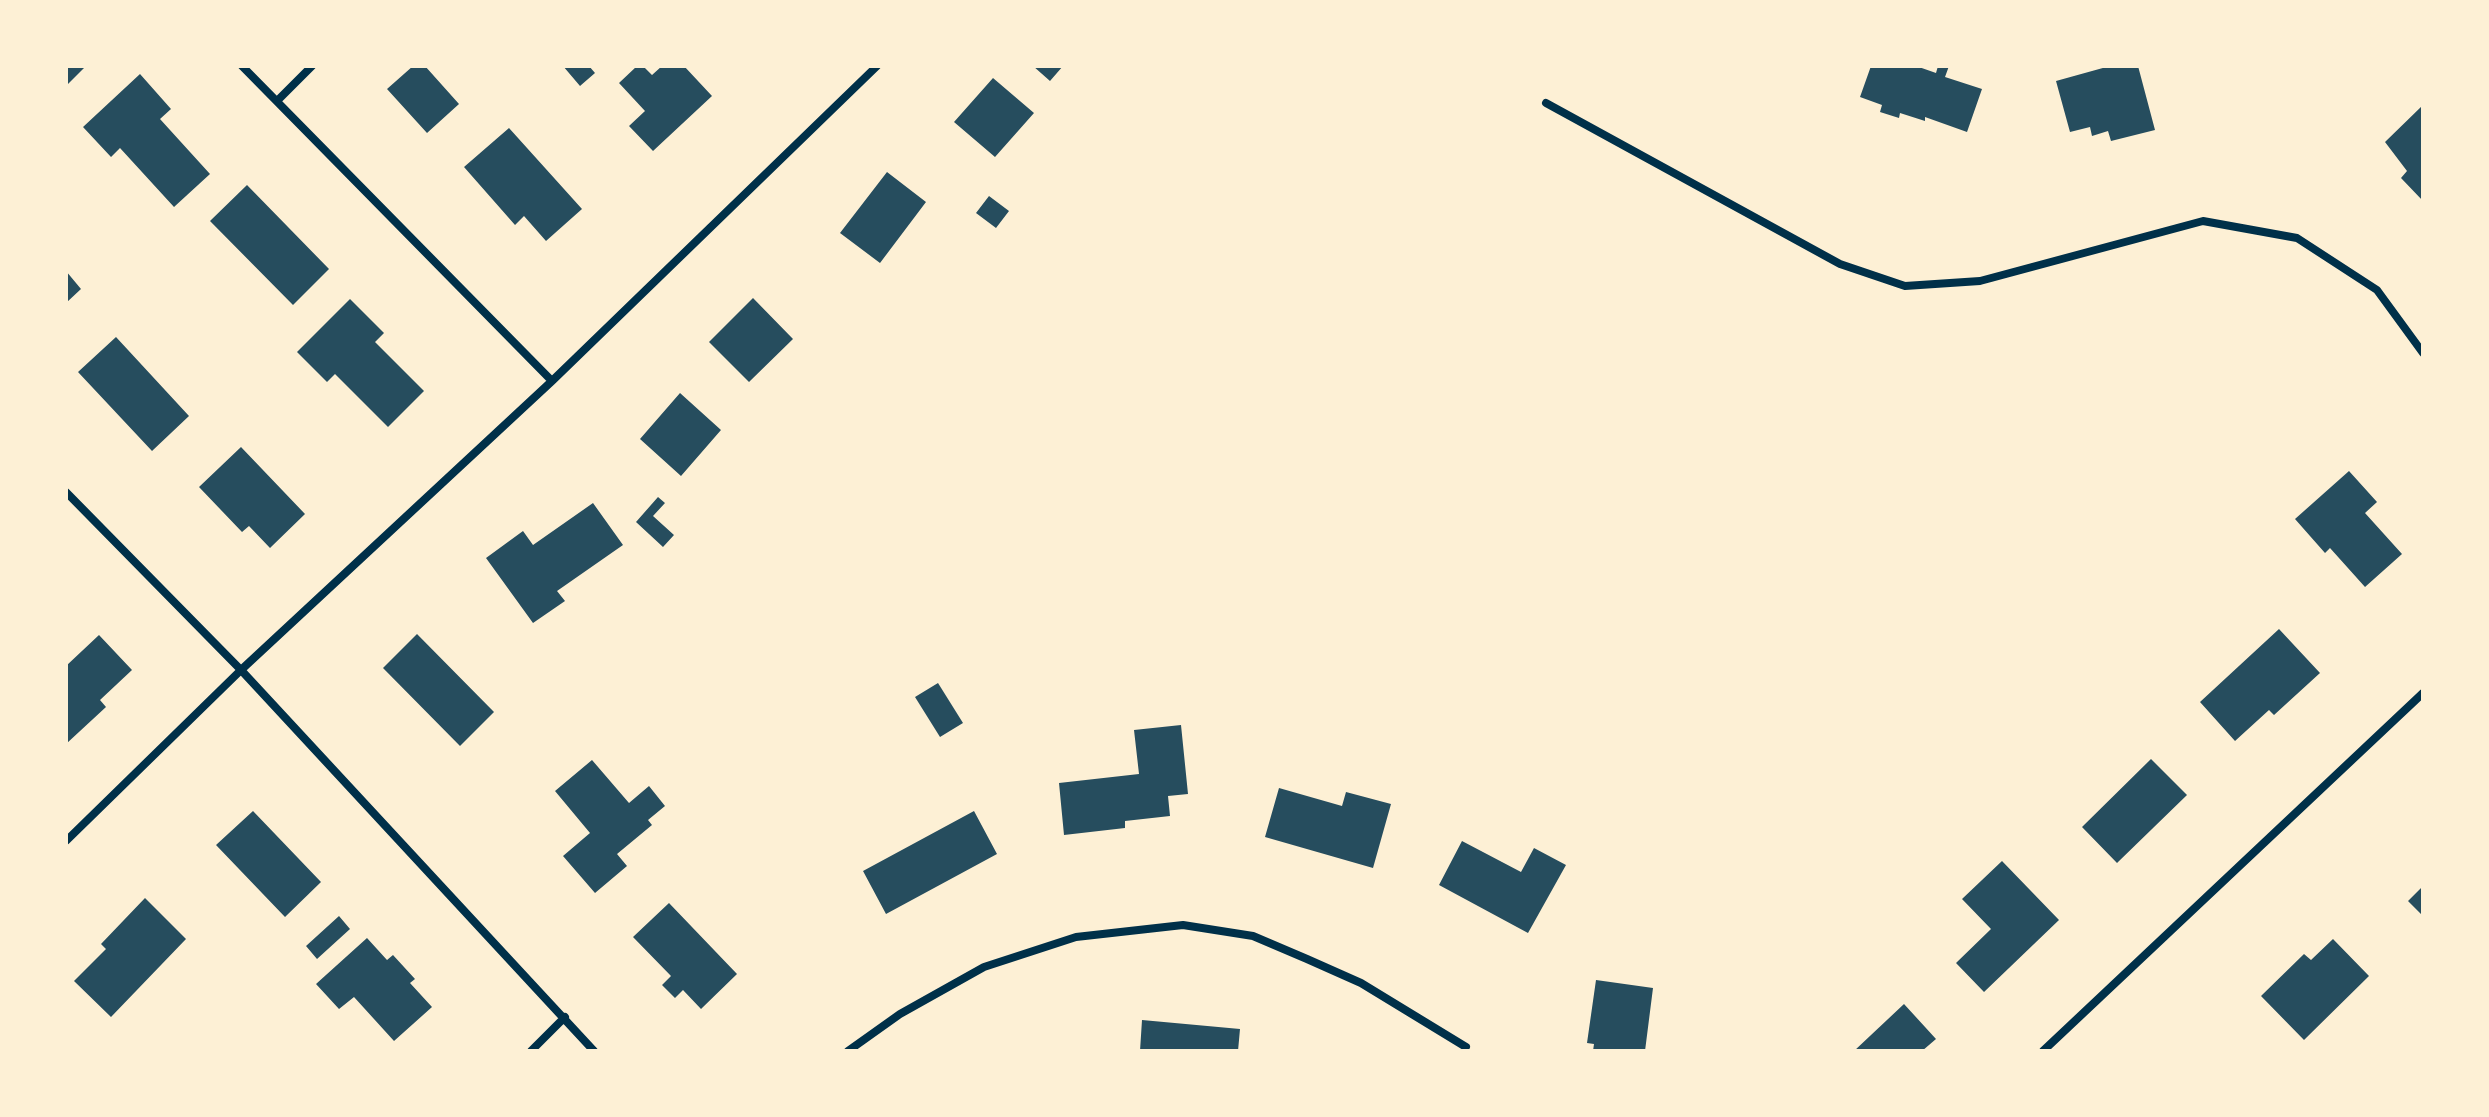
<!DOCTYPE html>
<html>
<head>
<meta charset="utf-8">
<style>
	body { margin:0 }
	#map { position:relative; width:2489px; height:1117px; overflow:hidden; background:#fdf0d5; font-family:Ubuntu,sans-serif }
	canvas { display:block }
	.frame { position:absolute; inset:0; border:68px solid #fdf0d5; pointer-events:none }
</style>
</head>
<body>
<div id="map">
<canvas width="2489" height="1117"></canvas>
<div class="frame"></div>
</div>
<script>
const c = document.querySelector('canvas').getContext('2d');
c.lineJoin = 'round';
function fill(path, color) { c.fillStyle = color; c.fill(path, 'evenodd'); }
const toPath = rows => new Path2D(rows.map(r => 'M' + r).join(''));
function stroke(path, color, width, dash) { c.strokeStyle = color; c.lineWidth = width; c.lineCap = dash ? 'butt' : 'round'; c.setLineDash(dash || []); c.stroke(path); }
const building = toPath([
	[66,66,86,66,66,86],
	[413,66,425,66,459,104,427,133,387,89],
	[563,66,589,66,595,73,580,86],
	[637,66,643,66,652,75,662,66,684,66,712,96,653,151,629,126,645,111,619,83],
	[1033,66,1063,66,1050,81],
	[1871,66,1916,66,1936,73,1938,66,1949,66,1945,77,1982,89,1967,132,1925,117,1925,121,1900,113,1899,118,1880,112,1882,105,1860,97],
	[2110,66,2138,66,2155,130,2111,141,2108,131,2092,136,2090,127,2070,132,2056,81],
	[140,74,171,109,160,119,210,174,174,207,120,148,111,157,83,127],
	[993,78,1034,113,995,157,954,122],
	[2423,105,2423,201,2401,178,2407,171,2385,142],
	[509,128,582,209,546,241,524,216,515,225,464,167],
	[887,172,926,202,880,263,840,233],
	[247,185,329,269,293,305,210,221],
	[989,196,1009,211,996,228,976,213],
	[66,271,81,289,66,303],
	[753,298,793,339,749,382,709,342],
	[350,299,384,333,375,342,424,391,388,427,335,374,327,382,297,352],
	[116,337,189,416,152,451,78,372],
	[680,393,721,430,681,476,640,439],
	[241,447,305,514,270,548,249,526,242,532,199,487],
	[2349,471,2377,502,2365,513,2402,554,2365,587,2330,548,2325,553,2295,519],
	[658,497,665,503,653,516,674,535,663,547,636,522],
	[593,503,623,545,557,591,565,601,533,623,486,558,523,531,533,545],
	[2279,629,2320,673,2274,715,2269,710,2235,741,2200,702],
	[417,634,494,712,460,746,383,668],
	[99,635,132,670,100,700,106,707,66,744,66,666],
	[938,683,963,723,940,737,915,697],
	[1181,725,1188,794,1168,796,1170,816,1125,821,1125,828,1064,835,1059,783,1139,774,1134,730],
	[2151,759,2187,795,2117,863,2082,827],
	[592,760,629,803,649,786,665,806,648,820,652,825,617,854,627,866,595,893,563,856,590,833,555,791],
	[1279,788,1342,806,1346,792,1391,804,1373,868,1265,837],
	[253,811,321,882,285,917,216,845],
	[974,811,997,854,886,914,863,871],
	[1462,841,1521,872,1534,848,1566,865,1528,933,1439,885],
	[2002,861,2059,920,1984,992,1956,963,1991,929,1962,899],
	[2423,886,2423,916,2408,901],
	[145,898,186,939,111,1017,74,981,106,949,101,944],
	[669,903,737,974,701,1009,683,990,675,998,662,985,671,976,633,937],
	[339,916,350,929,317,959,306,946],
	[367,938,387,960,393,955,415,979,410,983,432,1007,394,1041,354,997,339,1009,316,984],
	[2333,939,2369,976,2304,1040,2261,996,2304,954,2311,960],
	[1596,980,1653,988,1645,1051,1593,1051,1594,1044,1587,1043],
	[1904,1004,1936,1039,1922,1051,1854,1051],
	[1142,1020,1240,1029,1238,1051,1140,1051]
]);
const minor = toPath([
	[242,66,552,381],
	[277,101,312,66],
	[1546,103,1840,264,1905,286,1980,281,2203,221,2297,238,2377,290,2423,353],
	[66,492,241,670,594,1051],
	[66,841,241,670,552,381,877,66],
	[531,1051,565,1017],
	[848,1051,900,1014,984,967,1076,937,1183,925,1253,936,1307,959,1361,983,1466,1047],
	[2043,1051,2423,693]
]);
fill(building, '#264d5e');
stroke(minor, '#003049', 8);
</script>
</body>
</html>
